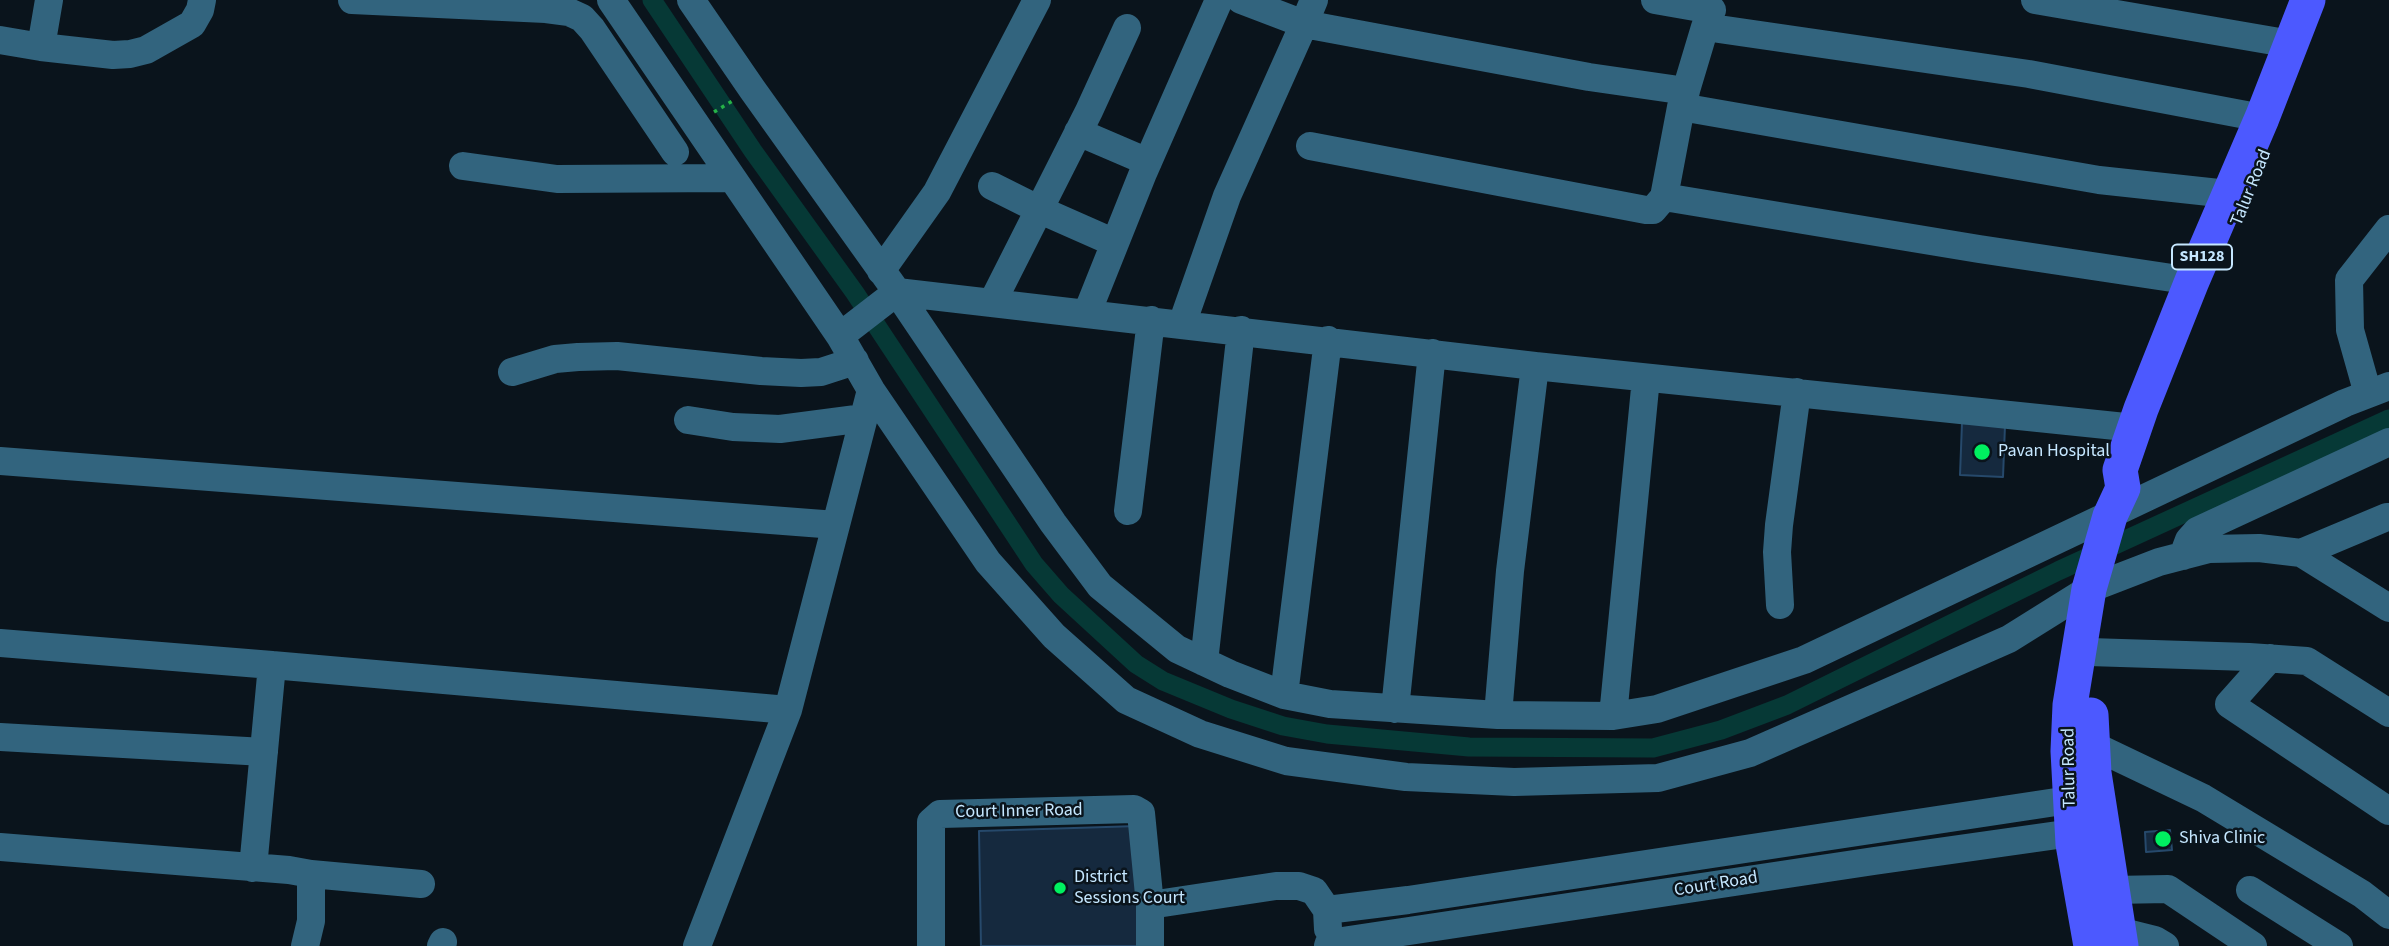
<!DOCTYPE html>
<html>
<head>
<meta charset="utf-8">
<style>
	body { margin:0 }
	canvas { display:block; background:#0a141c }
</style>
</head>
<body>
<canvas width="2389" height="946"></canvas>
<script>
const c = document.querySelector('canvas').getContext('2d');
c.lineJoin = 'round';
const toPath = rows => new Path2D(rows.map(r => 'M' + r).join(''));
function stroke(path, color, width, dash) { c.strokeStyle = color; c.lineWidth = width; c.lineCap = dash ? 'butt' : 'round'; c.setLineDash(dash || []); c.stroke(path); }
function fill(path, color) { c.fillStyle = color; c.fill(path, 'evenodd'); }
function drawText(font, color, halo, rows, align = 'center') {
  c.font = font + ' "Source Sans 3",sans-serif'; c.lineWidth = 5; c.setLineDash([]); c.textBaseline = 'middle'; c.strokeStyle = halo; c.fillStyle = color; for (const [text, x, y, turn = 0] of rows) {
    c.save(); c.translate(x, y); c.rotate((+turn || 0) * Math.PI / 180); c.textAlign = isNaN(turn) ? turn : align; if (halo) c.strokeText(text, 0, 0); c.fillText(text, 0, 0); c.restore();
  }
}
const canal = toPath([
	[652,0,753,151,855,293,1034,564,1061,595,1136,664,1163,681,1231,709,1283,726,1327,734,1469,747,1653,748,1721,730,1787,705,2058,571,2389,419]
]);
const building = toPath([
	[1962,423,2005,425,2003,477,1960,475,1962,423],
	[1138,826,1140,946,981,946,979,831,1138,826],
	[2170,830,2172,850,2146,852,2145,832,2170,830]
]);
const path = toPath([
	[714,112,734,100]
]);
const minor = toPath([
	[352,0,546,9,569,12,582,18,592,29,675,152],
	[611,0,840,336,871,390,988,562,1054,636,1126,700,1200,734,1286,761,1406,777,1514,782,1658,778,1750,753,2009,639,2089,589,2159,562,2209,549,2259,548,2301,553,2389,608],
	[691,0,752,89,897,292,1053,523,1100,586,1177,649,1230,674,1284,695,1330,704,1498,715,1613,716,1657,709,1804,660,2345,403,2389,386],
	[1314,0,1304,24,1589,77,1686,91],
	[1655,0,1712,10,1705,27,2029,74,2262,118],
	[2035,0,2291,44],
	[1705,27,1681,107,1664,197,1979,249,2192,281],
	[0,40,41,47,113,55,130,54,146,50,192,24,200,10,202,0],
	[41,47,49,0],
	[1681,107,2099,180,2228,194],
	[1078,132,1148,162],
	[1310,146,1646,210,1653,210,1664,197],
	[463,166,557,179,731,178],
	[992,186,1038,209,1115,243],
	[881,271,937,192,1037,0],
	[992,303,1089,111,1127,28],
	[1087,313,1143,173,1219,0],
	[1182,324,1227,196,1304,24,1241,0],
	[840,336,897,292,1535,366,2135,428],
	[512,372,555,359,578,357,617,356,761,371,801,373,821,372,855,361],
	[2368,394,2350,330,2349,280,2389,229],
	[688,420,733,427,780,429,864,418],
	[0,461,836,525],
	[1128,511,1151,320],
	[2301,553,2387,517],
	[2183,556,2189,540,2197,531,2389,442],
	[1780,605,1777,552,1779,525,1797,392],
	[0,643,272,665,788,710],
	[2089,652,2249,657,2307,661,2389,713],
	[2270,658,2229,704,2389,811],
	[1204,662,1241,330],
	[1284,695,1328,340],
	[1395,709,1432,353],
	[1498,715,1510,571,1535,366],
	[1613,716,1646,378],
	[0,737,264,752],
	[2092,745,2203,798,2362,894,2389,915],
	[0,847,289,870,311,874,311,921,305,946],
	[253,868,272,665],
	[311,874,421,884],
	[2112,890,2168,889,2253,946],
	[2250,890,2339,946],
	[1327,910,1408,900,2089,797],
	[2119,931,2155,940,2165,946],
	[441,946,443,942],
	[697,946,788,710,871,390],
	[931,946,931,822,940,814,1134,809,1141,813,1150,905],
	[1150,946,1150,905,1276,886,1299,886,1314,891,1327,910,1328,929],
	[1328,946,1329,943,1874,861,2093,830]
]);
const major = toPath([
	[2091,715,2094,773,2121,946],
	[2091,946,2073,844,2068,751,2070,705,2089,589,2110,516,2123,488,2120,470,2141,409,2192,281,2262,118,2308,0]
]);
const markers = [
	[1982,452,9,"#00f060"],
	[2163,839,9,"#00f060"],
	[1060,888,7,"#00f060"]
];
const shields = [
	[2202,257,60]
];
const shieldNames = [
	["SH128",2202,257]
];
const streetNames = [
	["Talur Road",2252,188,-68],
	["Talur Road",2070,768,-91],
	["Court Inner Road",1019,812,-1],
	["Court Road",1716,885,-9]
];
const poiNames = [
	["Pavan Hospital",1998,452],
	["Shiva Clinic",2179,839],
	["District",1074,878],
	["Sessions Court",1074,899]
];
stroke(canal, '#063936', 19);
fill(building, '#15293e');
stroke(building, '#26496b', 2);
stroke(path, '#26b248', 3.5, [3.5, 5]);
stroke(minor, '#32647e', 28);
stroke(major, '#4c59ff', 35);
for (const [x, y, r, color] of markers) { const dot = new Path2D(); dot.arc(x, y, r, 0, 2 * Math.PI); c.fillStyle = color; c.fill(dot); stroke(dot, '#0a141c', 2.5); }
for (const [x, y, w] of shields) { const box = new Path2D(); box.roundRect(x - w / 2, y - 12.5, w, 25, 5); c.fillStyle = '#0a141c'; c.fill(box); stroke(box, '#c5e7ff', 2); }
drawText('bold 16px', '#c5e7ff', null, shieldNames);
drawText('18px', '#c5e7ff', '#0a141c', streetNames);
drawText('18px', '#c5e7ff', '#0a141c', poiNames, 'left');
</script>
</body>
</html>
